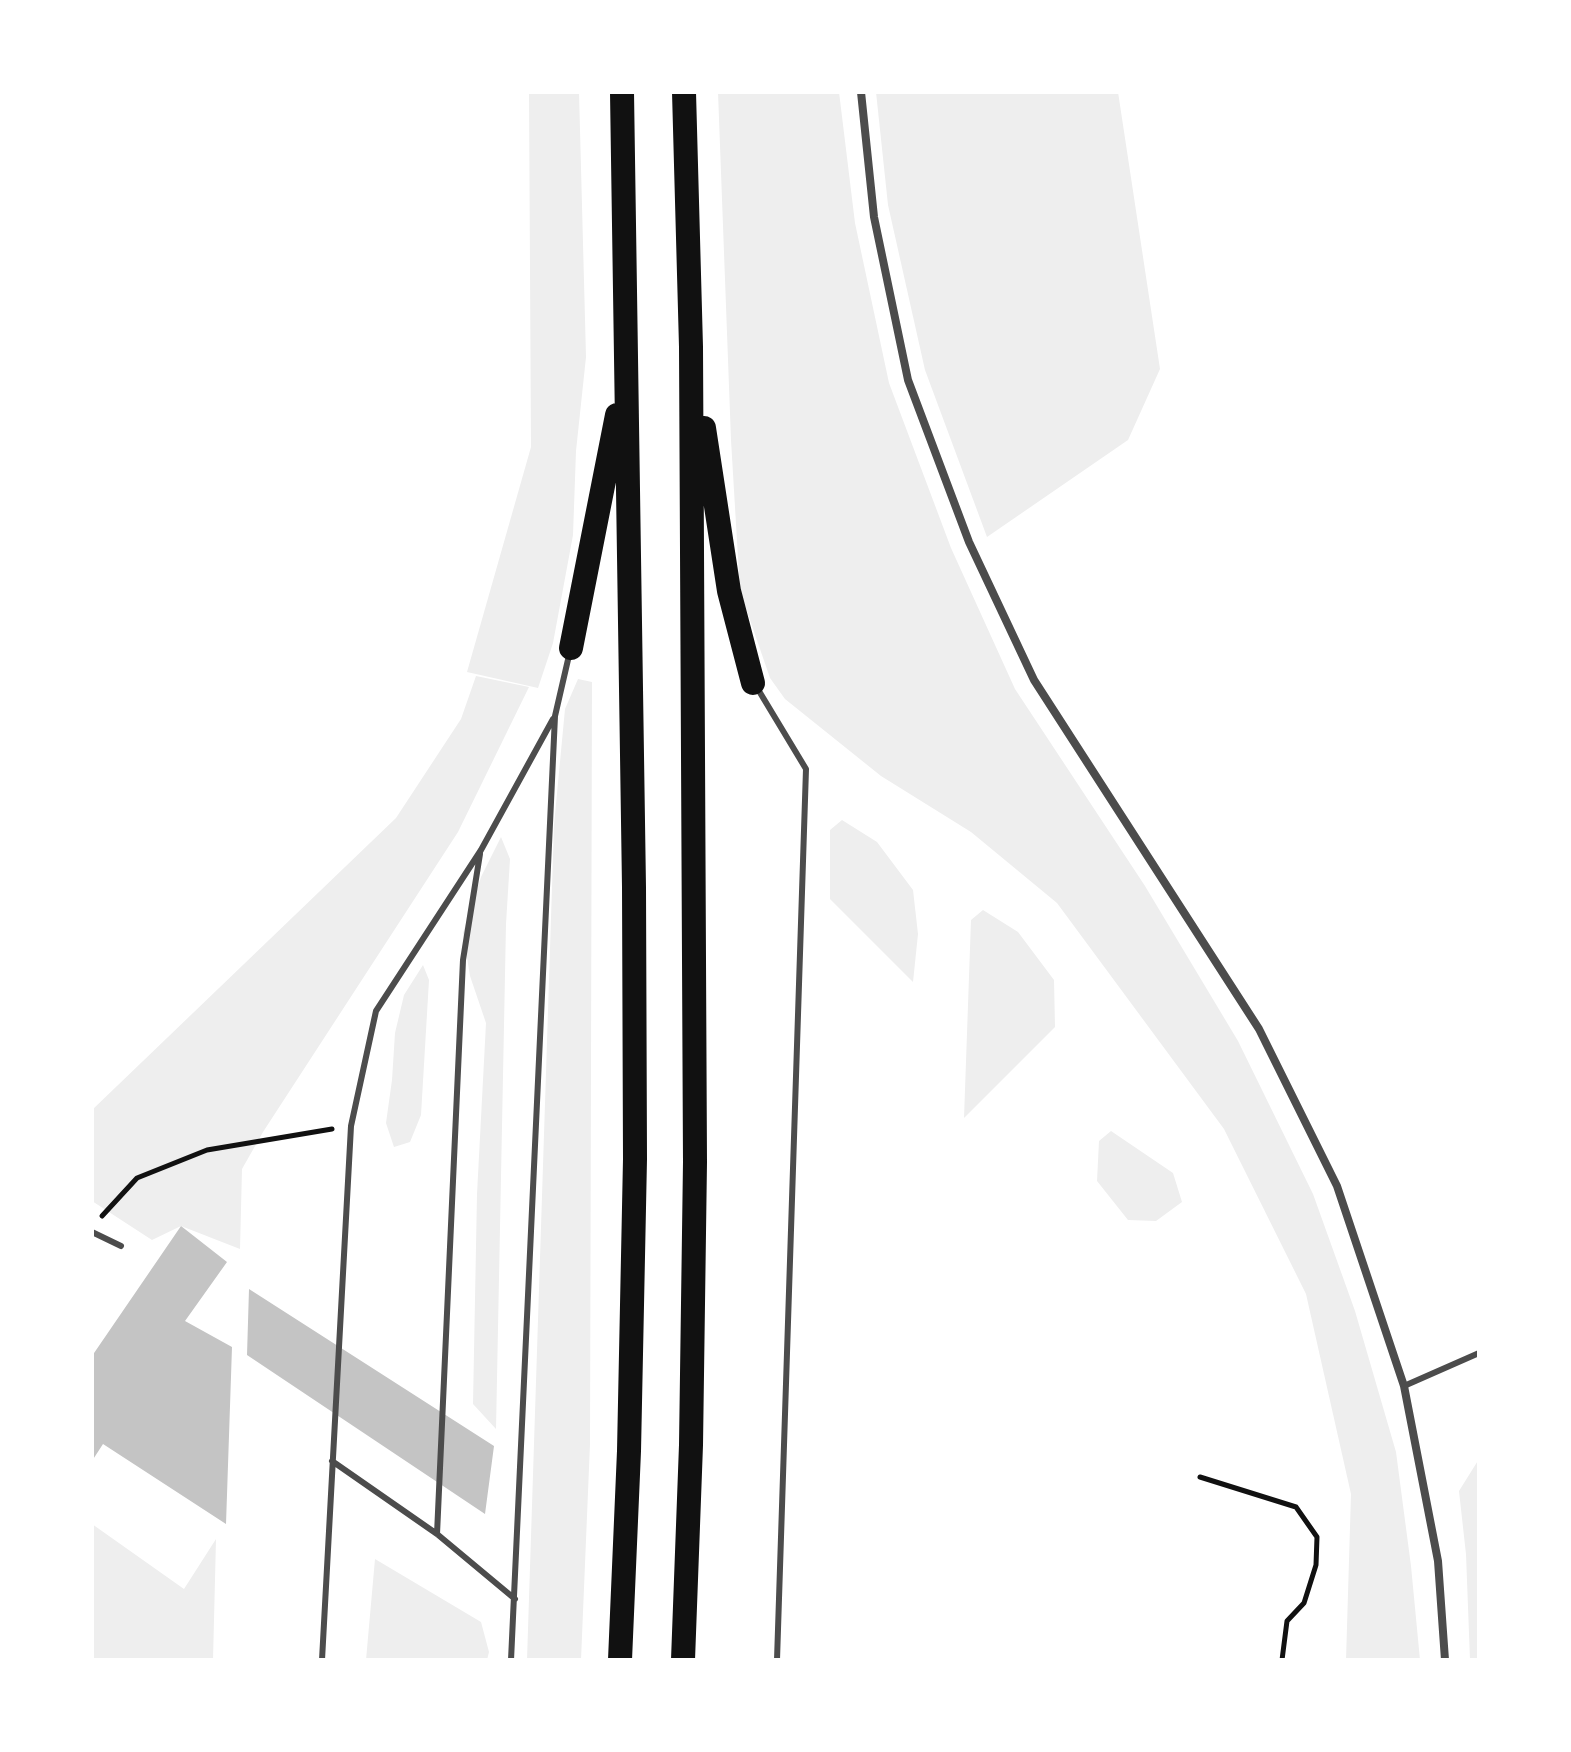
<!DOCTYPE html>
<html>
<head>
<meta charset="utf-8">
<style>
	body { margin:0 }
	#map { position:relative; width:1571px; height:1752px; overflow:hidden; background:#fff; font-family:Overpass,sans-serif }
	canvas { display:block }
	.frame { position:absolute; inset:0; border:94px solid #fff; pointer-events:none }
</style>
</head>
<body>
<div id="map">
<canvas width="1571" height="1752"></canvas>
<div class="frame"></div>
</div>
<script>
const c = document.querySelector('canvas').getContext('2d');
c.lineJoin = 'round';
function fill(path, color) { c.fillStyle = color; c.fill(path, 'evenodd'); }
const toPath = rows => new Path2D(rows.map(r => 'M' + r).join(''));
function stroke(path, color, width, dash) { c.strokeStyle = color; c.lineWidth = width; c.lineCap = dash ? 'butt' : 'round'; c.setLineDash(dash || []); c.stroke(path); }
const green = toPath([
	[529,92,579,92,586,357,576,451,573,535,553,643,538,688,467,672,531,447],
	[718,92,839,92,855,223,889,383,951,548,1015,689,1145,886,1238,1041,1313,1194,1355,1311,1396,1452,1411,1566,1420,1660,1346,1660,1351,1494,1306,1294,1224,1129,1057,903,971,832,881,776,785,699,770,678,740,591,731,440],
	[876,92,1118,92,1160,369,1128,440,987,537,925,370,888,205],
	[476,676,529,687,458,832,263,1132,242,1169,240,1249,181,1226,152,1240,92,1201,92,1110,396,818,461,719],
	[578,679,592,682,590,1444,581,1660,527,1660,554,825,565,709],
	[842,820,877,842,913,890,918,934,913,982,830,899,830,830],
	[501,837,510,859,506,924,496,1429,473,1404,477,1194,486,1023,470,976,463,933,481,877],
	[983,910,1018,932,1054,980,1055,1027,964,1118,971,920],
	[423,965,429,980,421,1115,410,1142,394,1147,386,1123,392,1080,395,1033,404,995],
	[1111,1131,1173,1173,1182,1202,1156,1221,1128,1220,1097,1181,1099,1141],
	[1479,1459,1479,1660,1470,1660,1466,1554,1459,1491],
	[92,1524,184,1589,216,1539,213,1660,92,1660],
	[375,1559,481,1622,489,1652,487,1660,366,1660]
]);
const building = toPath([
	[181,1226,227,1262,185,1321,232,1347,226,1524,103,1444,92,1461,92,1356],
	[249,1289,494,1446,485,1514,247,1355]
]);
const path = toPath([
	[102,1216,137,1178,207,1150,332,1129],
	[1200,1477,1296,1507,1317,1537,1316,1565,1304,1603,1287,1621,1282,1660]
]);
const service = toPath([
	[756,686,806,769,777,1660],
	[92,1232,121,1246],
	[1404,1386,1479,1353],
	[332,1461,437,1534,515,1599],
	[437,1534,463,960,480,854],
	[322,1660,351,1126,376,1011,481,850,553,719],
	[511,1660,555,716,570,651]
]);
const minor = toPath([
	[861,92,874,217,908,380,969,542,1034,680,1259,1029,1337,1186,1404,1386,1438,1561,1445,1660]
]);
const motorway = toPath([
	[704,428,729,591,753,683],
	[571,648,617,415],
	[620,1660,629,1451,635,1159,634,887,622,92],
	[683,1660,691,1445,695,1162,691,347,684,92]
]);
fill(green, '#eee');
fill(building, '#c4c4c4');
stroke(path, '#111', 5);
stroke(service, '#4c4c4c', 6);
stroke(minor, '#4c4c4c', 8);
stroke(motorway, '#111', 24);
</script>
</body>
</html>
